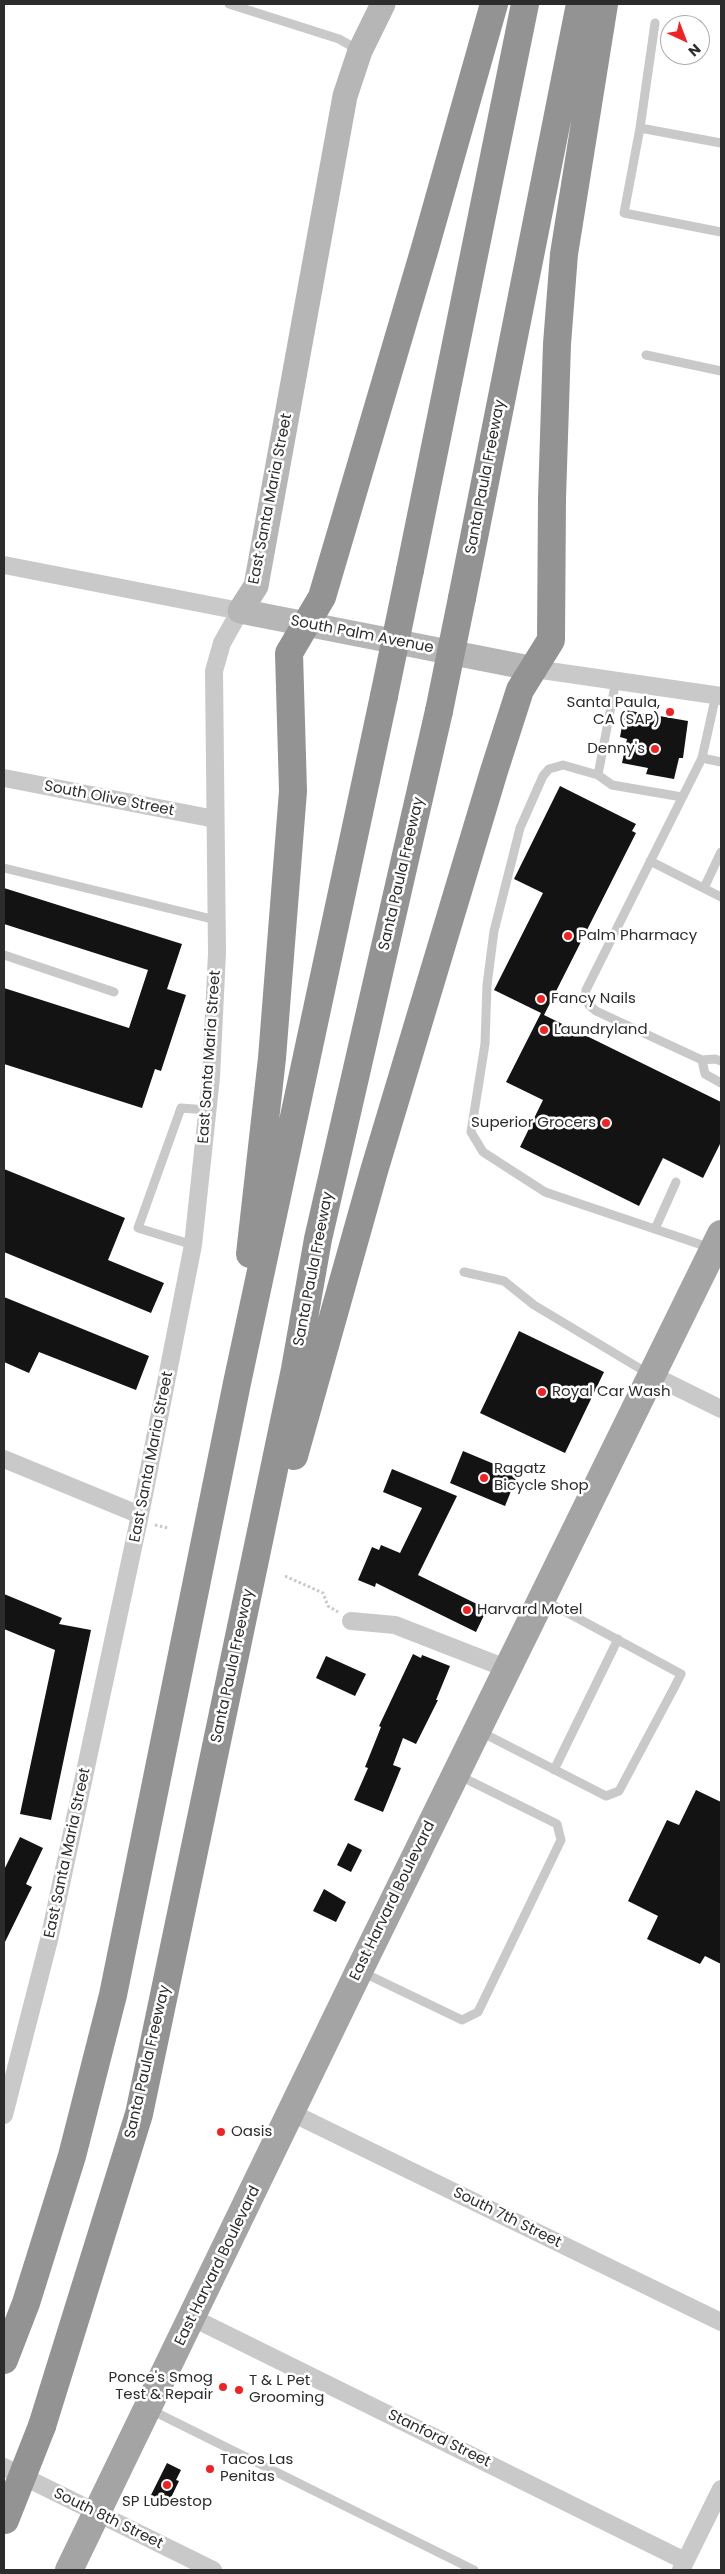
<!DOCTYPE html>
<html>
<head>
<meta charset="utf-8">
<style>
	body { margin:0 }
	#map { position:relative; width:725px; height:2574px; overflow:hidden; background:#fff; font-family:Poppins,sans-serif }
	canvas { display:block }
	.frame { position:absolute; inset:0; border:5px solid #2c2c2c; pointer-events:none }
	.north { position:absolute; left:660px; top:15px; width:50px; height:50px; box-sizing:border-box; background:#fff; border:1px solid #ababab; border-radius:50%; rotate:137deg; font-size:14px; font-weight:700; line-height:20px; text-align:center; color:#2c2c2c }
	.north::after { content:''; display:block; margin:auto; width:18px; height:22px; background:#f02223; clip-path:polygon(50% 0,100% 100%,50% 72%,0 100%) }
</style>
</head>
<body>
<div id="map">
<canvas width="725" height="2574"></canvas>
<div class="frame"></div>
<div class="north">N</div>
</div>
<script>
const c = document.querySelector('canvas').getContext('2d');
c.lineJoin = 'round';
function fill(path, color) { c.fillStyle = color; c.fill(path, 'evenodd'); }
const toPath = rows => new Path2D(rows.map(r => 'M' + r).join(''));
function stroke(path, color, width, dash) { c.strokeStyle = color; c.lineWidth = width; c.lineCap = dash ? 'butt' : 'round'; c.setLineDash(dash || []); c.stroke(path); }
function drawText(font, color, halo, rows, align = 'center') {
  c.font = font + ' Poppins,sans-serif'; c.lineWidth = 5; c.setLineDash([]); c.textBaseline = 'middle'; c.strokeStyle = halo; c.fillStyle = color; for (const [text, x, y, turn = 0] of rows) {
    c.save(); c.translate(x, y); c.rotate((+turn || 0) * Math.PI / 180); c.textAlign = isNaN(turn) ? turn : align; if (halo) c.strokeText(text, 0, 0); c.fillText(text, 0, 0); c.restore();
  }
}
const building = toPath([
	[625,710,688,721,683,758,679,758,674,779,646,774,648,768,622,763,627,739,620,737],
	[560,786,636,824,632,831,636,833,544,1015,721,1102,721,1142,703,1178,663,1158,639,1206,520,1147,543,1100,506,1082,541,1013,494,990,543,893,514,879],
	[4,888,182,944,167,989,186,995,161,1071,155,1069,142,1108,4,1064,4,988,129,1028,148,970,4,924],
	[4,1169,125,1218,108,1260,164,1283,151,1313,4,1252],
	[4,1297,149,1356,136,1390,39,1352,29,1373,4,1362],
	[519,1331,604,1372,565,1453,480,1413],
	[463,1451,518,1474,505,1506,450,1483],
	[392,1469,457,1496,418,1575,487,1609,476,1632,376,1583,375,1587,358,1580,372,1547,379,1550,381,1545,400,1553,422,1508,383,1492],
	[4,1594,62,1618,59,1624,91,1630,51,1820,20,1814,55,1650,4,1629],
	[413,1654,421,1658,422,1655,450,1666,436,1700,438,1700,416,1744,403,1738,393,1765,401,1768,383,1812,354,1800,368,1768,365,1767,381,1727,379,1726],
	[326,1656,366,1674,355,1696,316,1678],
	[696,1790,721,1802,721,1964,705,1956,700,1964,647,1939,658,1916,628,1901,667,1820,679,1825],
	[20,1837,43,1848,26,1884,32,1887,4,1944,4,1870],
	[348,1843,362,1850,351,1872,337,1865],
	[324,1889,346,1902,336,1922,313,1911],
	[167,2463,181,2470,176,2480,179,2481,168,2504,151,2495]
]);
const path = toPath([
	[155,1525,168,1528],
	[285,1576,323,1593,328,1606,338,1612]
]);
const lane = toPath([
	[229,4,339,39,360,51],
	[640,128,655,23],
	[721,143,640,128,624,213,721,232],
	[646,355,721,371],
	[716,695,702,758,586,990,585,998,589,1005,596,1011,702,1060,715,1059,721,1061],
	[702,758,721,762],
	[598,775,616,680],
	[682,797,612,785,598,775,563,765,549,769,543,776,520,828,494,931,487,985,485,1044,471,1132,483,1152,545,1192,711,1248],
	[650,861,721,897],
	[4,868,216,920],
	[704,888,721,852],
	[4,955,114,992],
	[702,1060,705,1074,721,1083],
	[655,1229,676,1182],
	[193,1245,138,1228,181,1108,207,1110],
	[464,1272,504,1281,534,1305,649,1374],
	[479,1731,606,1796,619,1791,674,1688,681,1674,544,1600],
	[554,1770,618,1639],
	[362,1972,462,2020,478,2012,561,1840,557,1824,458,1775],
	[149,2409,474,2570]
]);
const street = toPath([
	[4,565,240,611,222,643,214,671,217,953,211,1077,193,1245,140,1515,49,1940,4,2115],
	[535,669,721,696],
	[4,778,215,819],
	[652,1375,721,1409],
	[4,1459,140,1515],
	[351,1621,395,1625,508,1669],
	[292,2113,721,2322],
	[193,2318,685,2561],
	[4,2467,213,2570],
	[681,2570,721,2489]
]);
const secondary = toPath([
	[383,4,360,51,345,96,256,586,240,611,535,669]
]);
const primary = toPath([
	[69,2570,359,1971,721,1234]
]);
const highway = toPath([
	[410,570,525,4],
	[462,598,580,4],
	[250,1254,272,1058,293,791,289,653,322,597,425,248,494,4],
	[294,1456,374,1171,494,771,520,690,551,640,552,498,557,344,564,254,604,4],
	[4,2360,26,2303,72,2156,113,1995,237,1383,384,696],
	[42,2426,139,2114,295,1369,318,1239,439,711]
]);
const highwayBridge = toPath([
	[384,696,410,570],
	[439,711,462,598],
	[5,2520,42,2426]
]);
const markers = [
	[670,712,5,"#f02223"],
	[655,749,5,"#f02223"],
	[568,936,5,"#f02223"],
	[541,999,5,"#f02223"],
	[544,1030,5,"#f02223"],
	[606,1123,5,"#f02223"],
	[542,1392,5,"#f02223"],
	[484,1478,5,"#f02223"],
	[467,1610,5,"#f02223"],
	[221,2132,5,"#f02223"],
	[223,2387,5,"#f02223"],
	[239,2390,5,"#f02223"],
	[210,2469,5,"#f02223"],
	[167,2485,5,"#f02223"]
];
const streetNames = [
	["Santa Paula Freeway",486,477,-79],
	["East Santa Maria Street",271,499,-79],
	["South Palm Avenue",362,635,11],
	["South Olive Street",109,799,11],
	["Santa Paula Freeway",402,874,-77],
	["East Santa Maria Street",210,1057,-86],
	["Santa Paula Freeway",314,1269,-79],
	["East Santa Maria Street",152,1457,-79],
	["Santa Paula Freeway",233,1666,-78],
	["East Santa Maria Street",68,1853,-78],
	["East Harvard Boulevard",393,1901,-64],
	["Santa Paula Freeway",148,2062,-77],
	["South 7th Street",507,2218,26],
	["East Harvard Boulevard",218,2266,-64],
	["Stanford Street",439,2439,26],
	["South 8th Street",108,2519,26]
];
const poiNames = [
	["Santa Paula,",660,703,"right"],
	["CA (SAP)",660,720,"right"],
	["Denny's",645,749,"right"],
	["Palm Pharmacy",578,936],
	["Fancy Nails",551,999],
	["Laundryland",554,1030],
	["Superior Grocers",596,1123,"right"],
	["Royal Car Wash",552,1392],
	["Ragatz",494,1469],
	["Bicycle Shop",494,1486],
	["Harvard Motel",477,1610],
	["Oasis",231,2132],
	["Ponce's Smog",213,2378,"right"],
	["Test & Repair",213,2395,"right"],
	["T & L Pet",249,2381],
	["Grooming",249,2398],
	["Tacos Las",220,2460],
	["Penitas",220,2477],
	["SP Lubestop",167,2502,"center"]
];
fill(building, '#131313');
stroke(path, '#c9c9c9', 3, [2.5, 2.5]);
stroke(lane, '#c9c9c9', 9);
stroke(street, '#c9c9c9', 18);
stroke(secondary, '#b6b6b6', 25);
stroke(primary, '#a4a4a4', 28);
stroke(highway, '#939393', 28);
stroke(highwayBridge, '#939393', 28);
for (const [x, y, r, color] of markers) { const dot = new Path2D(); dot.arc(x, y, r, 0, 2 * Math.PI); c.fillStyle = color; c.fill(dot); stroke(dot, '#fff', 2); }
drawText('15px', '#2c2c2c', '#fff', streetNames);
drawText('15px', '#2c2c2c', '#fff', poiNames, 'left');
</script>
</body>
</html>
